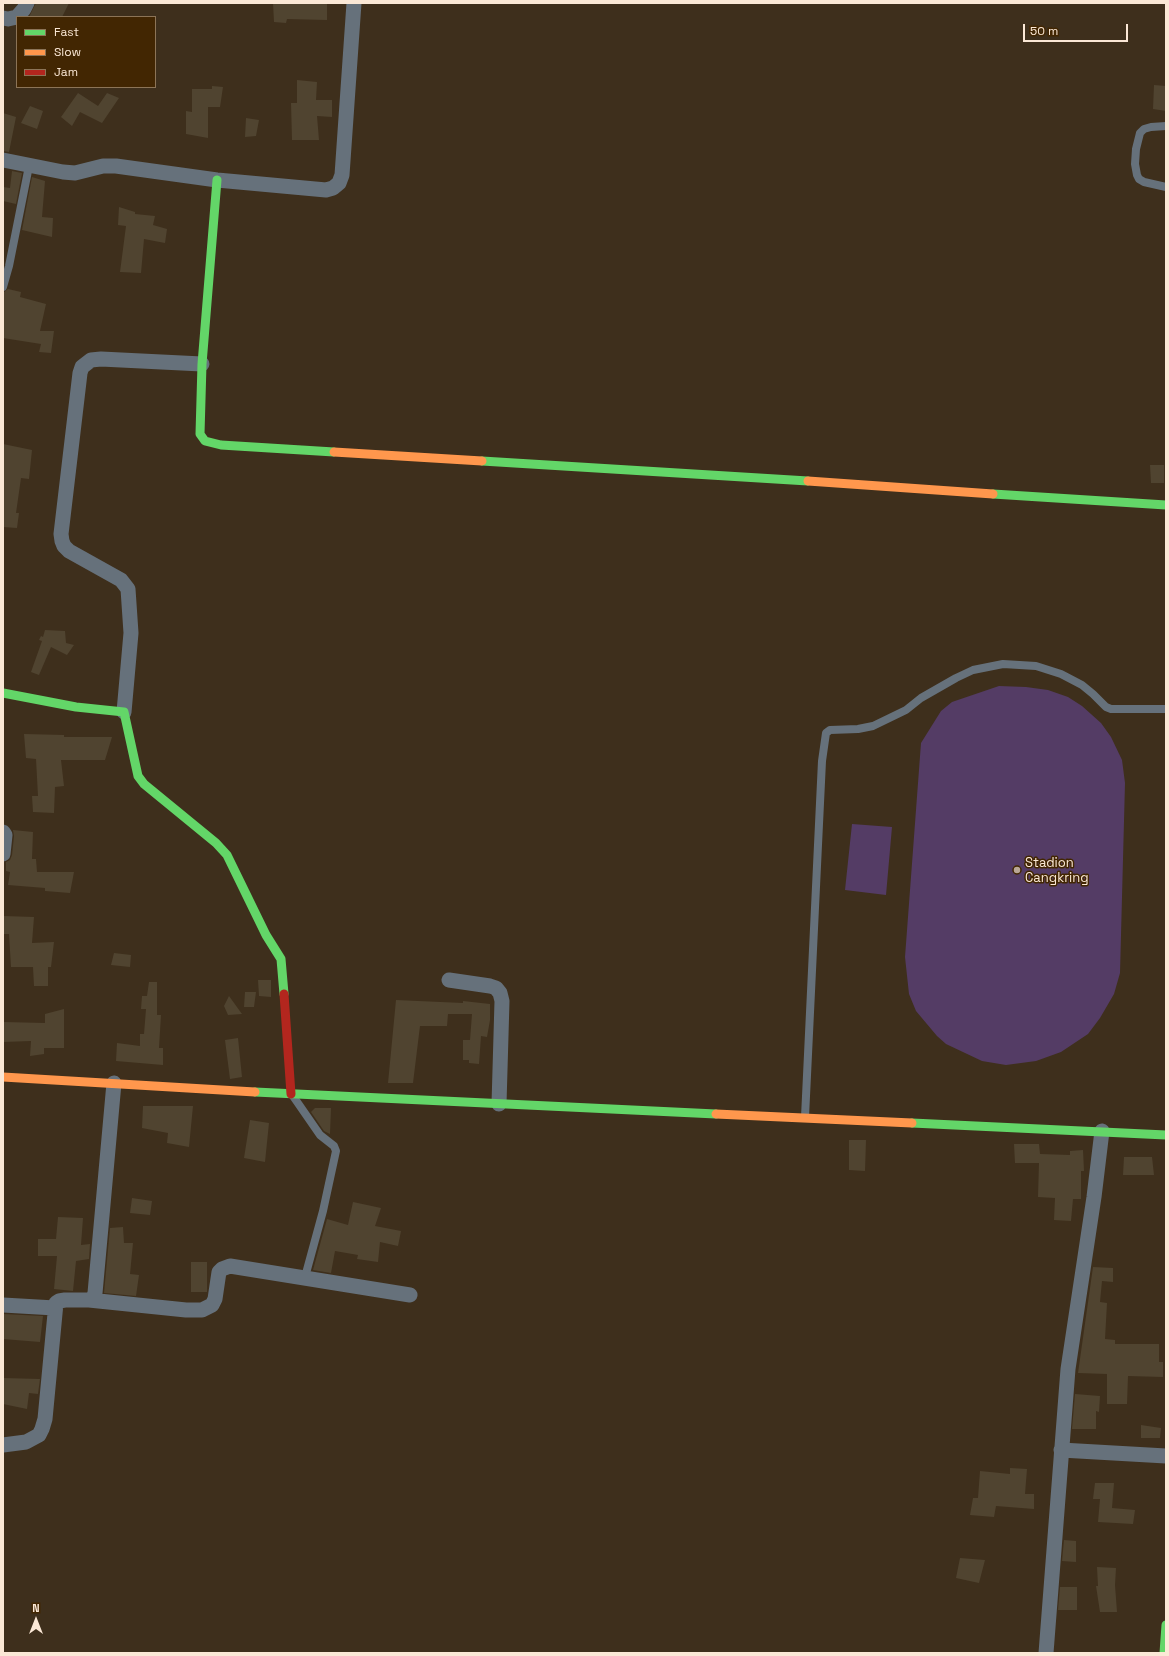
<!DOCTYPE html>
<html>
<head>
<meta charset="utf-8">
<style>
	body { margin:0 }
	#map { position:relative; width:1169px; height:1656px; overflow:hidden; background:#3e2f1c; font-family:"Space Grotesk",sans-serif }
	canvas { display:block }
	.frame { position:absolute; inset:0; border:4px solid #fbe8d6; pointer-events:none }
	.legend { position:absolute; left:16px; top:16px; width:140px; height:72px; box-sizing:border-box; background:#422602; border:1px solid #8c7457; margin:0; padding:5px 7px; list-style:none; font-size:12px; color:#fbe8d6 }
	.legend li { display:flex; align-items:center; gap:8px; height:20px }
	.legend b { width:20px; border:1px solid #8c7457 }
	.north { position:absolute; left:16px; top:1600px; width:40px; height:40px; -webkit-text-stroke:3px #422602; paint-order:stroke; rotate:0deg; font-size:11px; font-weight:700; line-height:16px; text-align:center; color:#fbe8d6 }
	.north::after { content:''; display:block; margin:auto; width:14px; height:18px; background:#fbe8d6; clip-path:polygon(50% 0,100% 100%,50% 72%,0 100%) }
	.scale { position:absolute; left:1023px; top:24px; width:105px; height:18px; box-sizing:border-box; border:2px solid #fbe8d6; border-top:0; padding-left:5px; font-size:12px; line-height:14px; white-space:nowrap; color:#fbe8d6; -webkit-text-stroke:3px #422602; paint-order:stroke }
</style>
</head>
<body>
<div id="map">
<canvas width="1169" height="1656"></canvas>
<div class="frame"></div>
<ul class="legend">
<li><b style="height:5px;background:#63d668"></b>Fast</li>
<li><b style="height:5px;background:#ff974d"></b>Slow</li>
<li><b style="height:5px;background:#b3261e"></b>Jam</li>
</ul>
<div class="north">N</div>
<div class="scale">50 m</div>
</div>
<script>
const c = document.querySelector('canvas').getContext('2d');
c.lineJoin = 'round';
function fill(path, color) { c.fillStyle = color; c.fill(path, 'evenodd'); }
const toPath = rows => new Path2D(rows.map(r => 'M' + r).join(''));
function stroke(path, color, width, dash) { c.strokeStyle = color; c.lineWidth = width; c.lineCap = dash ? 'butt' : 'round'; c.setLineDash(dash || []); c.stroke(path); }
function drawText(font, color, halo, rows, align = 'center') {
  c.font = font + ' "Space Grotesk",sans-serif'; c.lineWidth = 3; c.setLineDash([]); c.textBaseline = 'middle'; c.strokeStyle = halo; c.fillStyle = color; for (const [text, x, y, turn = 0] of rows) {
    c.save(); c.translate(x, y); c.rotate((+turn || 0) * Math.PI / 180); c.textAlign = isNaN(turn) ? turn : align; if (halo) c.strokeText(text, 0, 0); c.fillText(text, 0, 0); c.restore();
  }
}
const green = toPath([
	[999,686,1026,687,1048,690,1068,697,1082,706,1101,723,1111,737,1122,760,1125,783,1120,973,1114,994,1100,1018,1088,1034,1061,1052,1036,1061,1006,1065,982,1061,946,1044,937,1036,916,1011,909,994,905,957,921,743,941,711,952,702],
	[852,824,892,827,886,895,845,890]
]);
const building = toPath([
	[36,3,69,3,62,17,29,17],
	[273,3,327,3,327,20,287,19,286,23,274,22],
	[297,80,317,82,316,100,332,100,332,117,317,116,319,140,292,140,291,103,297,103],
	[1154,85,1166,86,1166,111,1153,109],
	[212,86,223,87,220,107,208,107,208,138,186,134,186,111,192,112,192,89,212,89],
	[78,93,98,106,107,93,119,98,102,123,80,112,72,126,61,117],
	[30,106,43,111,37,129,21,123],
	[3,113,16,117,9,152,3,151],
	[246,118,259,120,256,136,245,137],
	[12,171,22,173,16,204,3,201,3,187,10,188],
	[32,177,45,181,42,217,53,218,52,237,22,230],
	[119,207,135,212,135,214,155,216,153,225,167,229,165,243,144,239,141,273,120,272,126,226,118,225],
	[8,289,21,292,20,297,46,304,40,331,54,331,51,353,39,352,41,344,3,338,3,297,4,292],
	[3,444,32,450,29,479,21,478,16,513,19,513,17,528,3,527],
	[1150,465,1164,465,1164,483,1151,483],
	[45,630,65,631,66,643,74,645,67,655,51,647,39,675,31,672,42,641,39,640,41,636,43,637],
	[24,734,64,735,64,737,112,737,105,760,61,760,64,786,55,787,54,813,33,812,32,796,38,796,36,759,26,758],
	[13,830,33,832,32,859,36,859,37,872,74,872,70,893,45,891,45,888,8,885,10,872,6,871,6,862,10,860,12,855,14,836],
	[3,916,34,917,32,943,54,942,51,967,48,967,48,986,34,986,33,967,11,967,9,934,3,934],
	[114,953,131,955,130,967,111,965],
	[258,980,271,980,271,997,259,996],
	[149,982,157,982,157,1015,161,1015,159,1048,163,1048,163,1065,116,1061,117,1043,140,1046,140,1034,144,1034,146,1009,141,1009,142,996,147,996],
	[245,992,256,992,254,1007,244,1007],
	[229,996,242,1014,228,1015,224,1006],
	[396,1000,463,1003,463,1001,490,1004,490,1020,487,1037,481,1036,479,1064,469,1063,469,1060,463,1060,463,1040,470,1040,472,1014,448,1014,447,1026,420,1026,413,1083,388,1083],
	[64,1009,64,1048,44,1048,44,1054,30,1056,31,1041,3,1042,3,1022,45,1023,45,1014],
	[238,1038,242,1077,230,1079,225,1040],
	[143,1106,193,1106,189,1147,167,1143,168,1133,142,1128],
	[315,1108,331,1108,330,1134,324,1131,311,1112],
	[250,1120,269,1123,265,1162,244,1158],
	[849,1140,866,1140,865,1171,849,1170],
	[1014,1144,1039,1144,1040,1154,1070,1155,1070,1151,1083,1150,1084,1171,1081,1171,1081,1199,1073,1199,1071,1221,1054,1220,1055,1198,1038,1197,1039,1163,1015,1163],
	[1124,1157,1152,1157,1154,1175,1123,1175],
	[132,1198,152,1201,150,1215,130,1213],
	[353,1202,381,1208,375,1226,401,1231,398,1246,380,1242,378,1262,357,1259,358,1255,335,1251,331,1273,313,1270,327,1219,348,1225],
	[58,1217,83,1218,81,1245,90,1244,89,1259,76,1261,73,1291,54,1289,57,1256,38,1256,38,1239,56,1239],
	[123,1227,124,1243,133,1243,130,1274,139,1275,136,1296,104,1293,110,1228],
	[191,1262,207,1262,207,1292,191,1292],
	[1093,1267,1113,1268,1113,1282,1102,1281,1100,1302,1107,1303,1105,1339,1115,1340,1115,1344,1159,1344,1159,1362,1163,1362,1163,1377,1128,1376,1127,1404,1107,1404,1107,1374,1078,1373],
	[3,1314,43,1316,40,1342,3,1339],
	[3,1378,40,1379,38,1394,29,1393,27,1409,3,1404],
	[1075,1394,1100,1396,1099,1412,1096,1411,1096,1429,1072,1429],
	[1141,1425,1161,1428,1160,1438,1141,1438],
	[1010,1468,1027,1469,1025,1494,1034,1494,1034,1509,996,1506,994,1517,970,1515,973,1498,978,1498,980,1471,1010,1474],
	[1095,1483,1114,1483,1112,1508,1135,1510,1133,1524,1098,1522,1100,1499,1093,1499],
	[1064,1540,1076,1541,1076,1562,1062,1561],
	[960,1558,985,1560,979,1583,956,1578],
	[1097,1567,1116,1568,1115,1585,1117,1612,1100,1612,1096,1586,1098,1586],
	[1060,1587,1077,1587,1077,1610,1058,1610]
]);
const lane = toPath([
	[1166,126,1151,127,1144,129,1140,133,1136,149,1135,164,1137,175,1139,179,1144,182,1166,187],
	[3,287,9,266,29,166],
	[293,1096,320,1135,334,1146,336,1151,323,1211,305,1277],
	[805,1117,822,761,826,733,830,730,858,729,873,726,906,710,921,698,956,678,973,670,1003,664,1036,666,1061,674,1082,685,1093,694,1106,707,1111,709,1166,709]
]);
const street = toPath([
	[3,18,8,19,17,17,24,9,27,3],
	[3,160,63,172,75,173,103,166,116,166,217,180,326,190,333,188,339,183,342,175,354,3],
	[124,712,131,633,128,589,121,580,69,551,64,546,62,541,61,534,80,373,82,367,91,360,101,359,202,364],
	[3,832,5,835,3,854],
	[449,980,490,986,496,988,500,993,502,1001,499,1104],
	[89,1300,186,1310,202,1310,212,1305,215,1299,219,1272,222,1269,230,1266,410,1295],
	[3,1305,55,1308],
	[3,1445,26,1442,39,1435,42,1429,45,1419,56,1303,59,1301,65,1300,89,1300,93,1298,95,1293,114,1083],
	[1061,1450,1166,1456],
	[1046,1653,1068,1369,1094,1197,1102,1131]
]);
const fast = toPath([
	[217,180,202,364,200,434,205,441,221,445,334,452],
	[482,461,808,481],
	[993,494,1166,505],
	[3,693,76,707,124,712,138,776,144,784,216,843,227,855,266,935,281,959,284,994],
	[255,1092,716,1114],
	[912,1123,1166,1135],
	[1164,1653,1166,1625]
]);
const slow = toPath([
	[334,452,482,461],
	[808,481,993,494],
	[3,1077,255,1092],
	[716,1114,912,1123]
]);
const jam = toPath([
	[284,994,291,1094]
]);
const markers = [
	[1017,870,4,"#b9a795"]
];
const poiNames = [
	["Stadion",1025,863],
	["Cangkring",1025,878]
];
fill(green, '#543c65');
fill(building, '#504430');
stroke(lane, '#66717b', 8);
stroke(street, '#66717b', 15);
stroke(fast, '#63d668', 9);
stroke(slow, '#ff974d', 9);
stroke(jam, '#b3261e', 9);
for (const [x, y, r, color] of markers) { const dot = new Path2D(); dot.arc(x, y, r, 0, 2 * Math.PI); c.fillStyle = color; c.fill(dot); stroke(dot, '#422602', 1.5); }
drawText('13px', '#fbe8d6', '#422602', poiNames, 'left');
</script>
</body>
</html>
